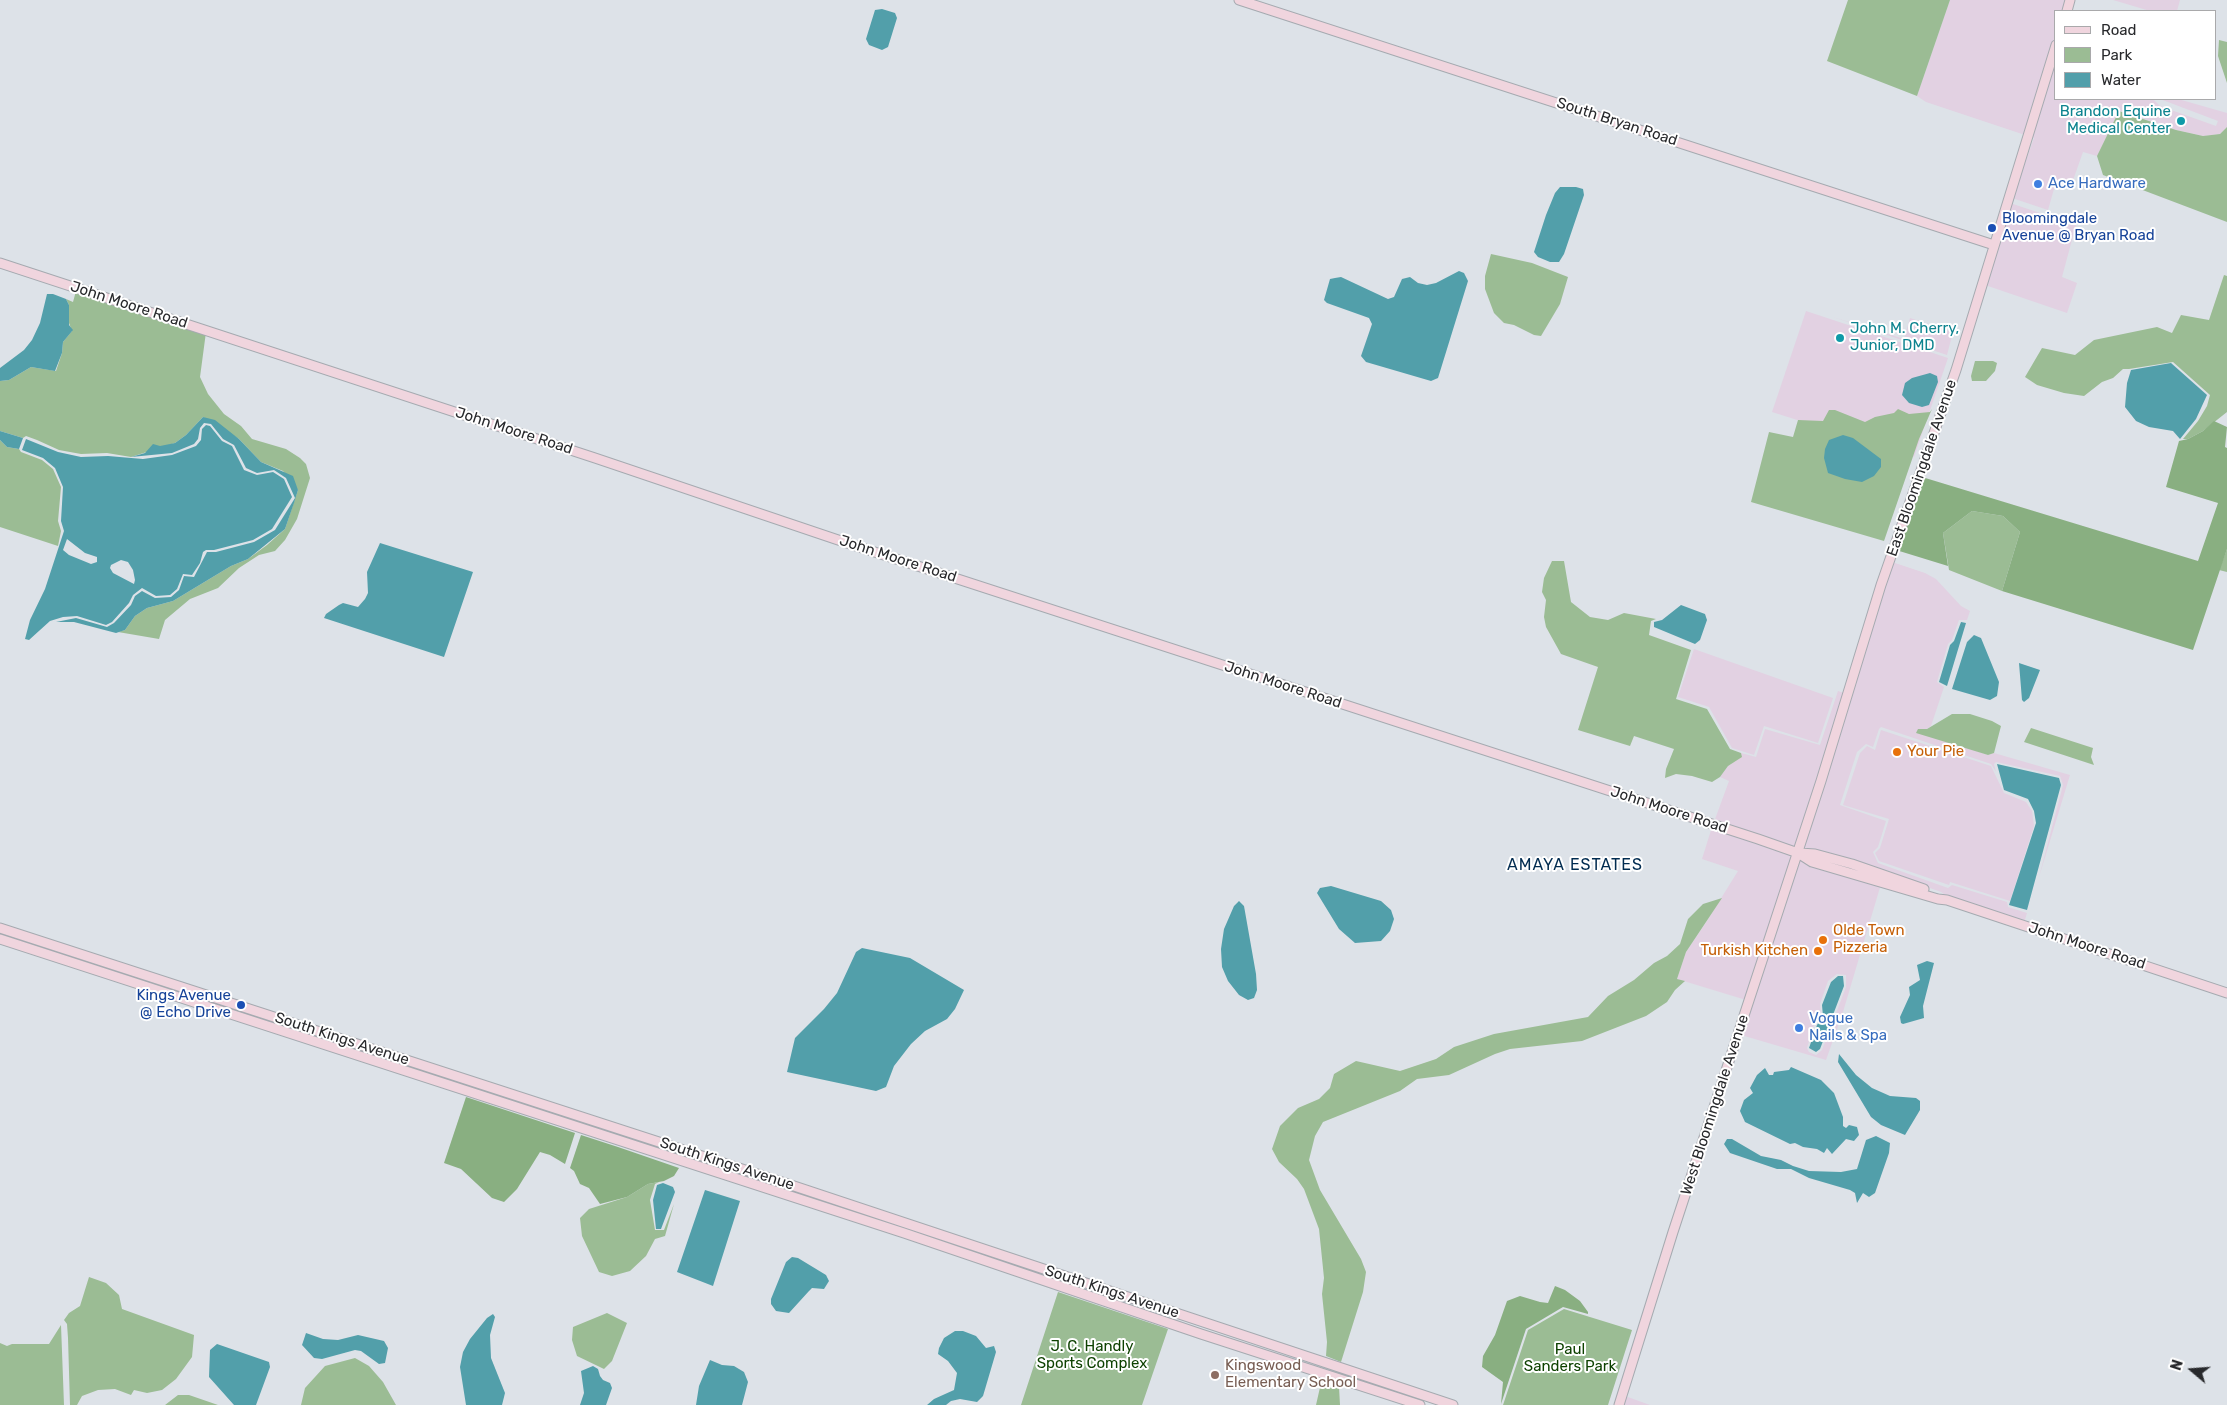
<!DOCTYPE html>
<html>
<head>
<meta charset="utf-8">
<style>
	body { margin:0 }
	#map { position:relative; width:2227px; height:1405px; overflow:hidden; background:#dde2e8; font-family:Rubik,sans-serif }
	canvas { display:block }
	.legend { position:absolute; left:2054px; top:10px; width:162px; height:90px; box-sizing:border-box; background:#fff; border:1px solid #a9a9ab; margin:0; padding:6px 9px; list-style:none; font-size:15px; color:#28292c }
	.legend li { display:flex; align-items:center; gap:10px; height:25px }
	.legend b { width:25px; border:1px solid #a9a9ab }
	.north { position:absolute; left:2167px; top:1345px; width:50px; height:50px; -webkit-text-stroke:4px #fff; paint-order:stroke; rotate:288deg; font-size:14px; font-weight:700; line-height:20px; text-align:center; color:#28292c }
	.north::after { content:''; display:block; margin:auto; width:18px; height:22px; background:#28292c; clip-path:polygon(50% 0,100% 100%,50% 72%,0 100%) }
</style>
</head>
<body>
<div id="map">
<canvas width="2227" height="1405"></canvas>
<ul class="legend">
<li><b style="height:6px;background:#f0d5de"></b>Road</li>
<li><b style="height:14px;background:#9bbc94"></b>Park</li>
<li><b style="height:14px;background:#529faa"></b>Water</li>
</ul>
<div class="north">N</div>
</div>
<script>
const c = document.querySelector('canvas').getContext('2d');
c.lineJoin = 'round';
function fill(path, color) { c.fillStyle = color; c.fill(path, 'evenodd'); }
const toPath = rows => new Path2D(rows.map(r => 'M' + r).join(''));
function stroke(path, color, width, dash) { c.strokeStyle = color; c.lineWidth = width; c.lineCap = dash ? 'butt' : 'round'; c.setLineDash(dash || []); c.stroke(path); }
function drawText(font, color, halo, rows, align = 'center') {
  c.font = font + ' Rubik,sans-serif'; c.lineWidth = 4; c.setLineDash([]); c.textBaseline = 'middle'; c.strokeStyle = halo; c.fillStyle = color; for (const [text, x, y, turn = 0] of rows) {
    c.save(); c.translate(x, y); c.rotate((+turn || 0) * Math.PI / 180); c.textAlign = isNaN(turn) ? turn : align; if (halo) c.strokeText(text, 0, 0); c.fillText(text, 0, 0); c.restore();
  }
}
const commercial = toPath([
	[1950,0,2067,0,2063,11,2056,11,2056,35,2025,135,1926,102,1917,96],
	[2113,0,2180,0,2177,11,2150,11],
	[2056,55,2056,99,2153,99,2160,106,2216,126,2218,121,2160,99,2178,99,2227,113,2227,127,2220,134,2203,136,2176,130,2120,111,2097,156,2083,152,2071,186,2056,182,2048,210,2012,198,2034,138,2031,137],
	[2010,203,2076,225,2062,277,2077,283,2067,313,1985,285],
	[1806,311,1948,358,1914,457,1772,412],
	[1833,317,1904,339,1910,318,1953,332,1947,355],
	[1892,562,1925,573,1936,579,1961,606,1970,611,1967,620,1959,620,1952,640,1948,644,1937,682,1944,687,1931,726,1927,729,1918,729,1988,755,1994,753,2070,775,2039,877,2063,785,2060,776,1996,762,1994,764,1996,772,1991,764,1881,727,1879,729,1873,747,1866,744,1857,752,1840,805,1886,821,1878,847,1873,852,1878,863,1948,888,1952,885,2007,902,2008,907,2027,913,2024,923,1948,897,1941,892,1880,870,1802,850],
	[1694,649,1833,698,1818,743,1764,726,1754,755,1732,748,1709,707,1678,697],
	[1838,691,1844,693,1796,849,1714,822,1729,781,1720,777,1728,766,1741,757,1741,753,1756,757,1765,729,1820,745],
	[1881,730,1991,766,2004,793,2026,802,2032,811,2034,826,2010,901,1950,882,1949,885,1879,861,1875,853,1880,848,1889,819,1843,805,1860,753,1867,746,1875,750],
	[1712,827,1794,854,1746,1000,1677,979,1686,952,1705,924,1738,871,1702,859],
	[1799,857,1881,884,1843,1012,1826,1060,1741,1035],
	[1837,974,1846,975,1846,987,1822,1050,1816,1055,1809,1052,1807,1048,1814,1025,1821,1015,1820,1004,1828,981],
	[1625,1396,1650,1405,1622,1405]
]);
const green = toPath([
	[1848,0,1950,0,1917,96,1827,61],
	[2219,40,2227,42,2227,83,2218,56],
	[2119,111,2176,130,2203,136,2220,134,2227,127,2227,222,2103,175,2097,156],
	[1491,254,1532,263,1568,277,1560,304,1541,336,1534,335,1514,325,1504,323,1494,313,1485,289,1485,276],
	[2224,275,2227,276,2227,412,2203,431,2188,439,2183,439,2198,421,2207,406,2210,395,2173,362,2129,369,2123,369,2113,378,2102,382,2084,396,2064,393,2037,385,2025,377,2042,348,2075,355,2094,340,2157,327,2172,333,2181,315,2209,320],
	[76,291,206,332,200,377,208,394,224,414,241,426,252,439,286,449,300,458,306,464,310,478,297,519,285,540,275,551,259,555,239,568,218,588,190,599,165,620,159,639,118,632,125,630,135,616,147,608,173,601,231,566,248,559,267,545,285,529,298,490,283,471,261,462,239,439,203,417,186,435,175,443,131,457,107,453,81,454,59,450,37,440,26,436,23,438,0,431,0,381,9,380,31,367,56,371,62,353,63,342,72,331,69,323,69,305,66,299,73,302],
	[1975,361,1993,361,1997,363,1995,371,1986,381,1972,381,1971,376],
	[1898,409,1909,414,1930,412,1932,409,1919,439,1884,541,1751,502,1769,432,1793,437,1798,420,1823,421,1829,410,1835,410,1865,422,1875,417,1894,413],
	[0,440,7,447,19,449,21,452,42,460,53,469,61,487,58,521,61,531,58,546,0,527],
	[1972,511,2003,516,2020,532,2002,591,1949,570,1943,533],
	[2227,549,2227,572,2219,570],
	[1552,561,1564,561,1571,602,1590,617,1608,620,1624,613,1656,619,1651,621,1649,635,1691,650,1676,699,1707,709,1730,749,1741,753,1742,757,1728,766,1720,777,1712,782,1692,776,1676,774,1665,778,1666,769,1674,749,1634,736,1630,746,1578,730,1598,667,1561,654,1546,627,1544,617,1546,600,1542,592,1544,578],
	[1952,714,1970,714,1992,721,2001,726,1994,753,1988,755,1916,733,1918,729,1927,729],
	[2031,728,2093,748,2091,757,2094,765,2024,742],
	[1722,898,1686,952,1677,979,1685,981,1675,990,1667,1002,1646,1016,1582,1041,1510,1049,1495,1054,1449,1075,1417,1079,1400,1091,1323,1122,1315,1136,1309,1160,1320,1190,1361,1259,1366,1272,1363,1292,1341,1362,1326,1356,1327,1342,1322,1294,1324,1278,1319,1229,1304,1189,1297,1179,1279,1162,1272,1149,1280,1126,1298,1108,1319,1099,1330,1088,1334,1074,1356,1061,1400,1071,1436,1059,1454,1047,1494,1034,1588,1017,1608,996,1634,980,1654,963,1667,956,1680,944,1688,919,1703,904],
	[659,1182,655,1184,650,1200,655,1230,664,1230,674,1204,665,1236,655,1239,646,1256,630,1271,612,1276,599,1272,582,1236,580,1218,589,1209,627,1197,648,1184],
	[89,1277,106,1283,119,1295,122,1309,194,1335,192,1357,176,1379,162,1390,147,1393,134,1390,131,1395,115,1389,98,1390,82,1396,77,1405,70,1405,68,1338,67,1324,64,1320,69,1313,80,1306],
	[1058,1292,1168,1329,1142,1405,1021,1405],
	[1564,1309,1632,1330,1608,1405,1503,1405,1528,1330],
	[607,1313,627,1323,612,1361,604,1369,577,1356,572,1340,573,1327],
	[61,1325,64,1405,0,1405,0,1343,7,1346,12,1344,49,1344],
	[355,1358,369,1366,383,1382,396,1405,301,1405,305,1388,325,1366],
	[1321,1383,1339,1387,1340,1405,1316,1405],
	[178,1395,189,1395,218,1405,165,1405]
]);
const forest = toPath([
	[2214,421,2227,427,2225,447,2227,448,2227,549,2193,650,2002,591,2020,532,2003,516,1972,511,1943,533,1948,566,1896,550,1922,477,2198,561,2218,503,2166,487,2179,441,2188,439,2203,431],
	[466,1097,575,1133,565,1164,550,1155,540,1152,517,1189,504,1202,492,1198,461,1169,444,1163],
	[581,1135,618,1147,679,1168,674,1176,664,1181,648,1184,627,1197,600,1204,589,1188,580,1184,574,1171,570,1168],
	[1555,1286,1565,1290,1580,1301,1588,1312,1588,1314,1563,1307,1526,1329,1501,1404,1503,1382,1482,1367,1483,1356,1495,1335,1507,1301,1520,1296,1540,1302,1548,1303]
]);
const water = toPath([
	[882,9,895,13,897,18,888,47,882,50,869,45,866,39,875,10],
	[1560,187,1576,187,1583,189,1584,195,1564,254,1559,262,1550,262,1538,257,1534,252,1546,215,1555,193],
	[1459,271,1464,273,1468,281,1438,378,1431,381,1366,362,1361,356,1372,324,1369,318,1327,303,1324,300,1330,279,1335,278,1341,277,1388,299,1394,297,1402,279,1410,277,1418,283,1427,285,1436,283],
	[47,294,53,294,66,299,69,305,69,325,73,330,63,342,62,353,55,371,31,367,9,380,0,381,0,368,24,350,32,340,40,323],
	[2171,363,2207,395,2196,419,2180,439,2173,431,2149,427,2136,421,2125,407,2127,383,2131,370],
	[1930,373,1937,376,1938,382,1929,405,1922,407,1909,403,1902,395,1905,383,1912,378],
	[203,417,215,420,239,439,261,462,293,476,298,490,294,503,285,529,248,559,231,566,173,601,147,608,135,616,125,630,116,633,74,622,56,622,76,618,107,627,114,623,131,605,135,596,142,591,155,598,171,597,179,590,184,576,194,577,207,552,216,552,254,542,275,530,295,498,286,478,274,470,257,473,246,468,234,445,223,439,211,424,204,423,200,428,198,439,194,444,172,453,131,457,145,453,153,444,160,446,175,443,186,435],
	[206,425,210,426,222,441,232,446,244,470,257,475,273,472,284,479,292,497,272,529,253,540,214,550,206,550,203,552,200,563,192,575,183,574,177,589,170,595,156,596,142,588,133,595,129,603,112,622,106,625,77,616,63,617,50,621,29,640,25,639,30,620,45,589,64,531,61,521,63,487,55,468,43,458,22,450,26,439,58,452,81,457,108,456,143,459,172,455,196,446,201,440,202,429],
	[67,539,85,553,97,557,97,562,91,564,69,555,63,550],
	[121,560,128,562,133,570,135,580,134,584,113,573,110,568,111,565],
	[0,431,23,438,19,449,7,447,0,440],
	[1843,435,1853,438,1881,459,1881,467,1874,476,1862,482,1845,479,1828,473,1824,458,1825,449,1829,440],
	[380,543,473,572,444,657,324,618,326,614,339,605,343,603,358,607,365,599,368,593,367,572],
	[1681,605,1705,614,1707,620,1700,640,1695,644,1654,627,1654,622,1662,620],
	[1961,622,1966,623,1947,686,1939,682,1950,645,1954,641],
	[1974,635,1981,638,1999,682,1997,696,1990,700,1952,689,1967,642],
	[2019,663,2040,670,2029,698,2024,702,2022,700],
	[1997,764,2059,778,2061,785,2027,910,2009,905,2036,823,2034,811,2028,799,2004,790],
	[1331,886,1381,901,1391,910,1394,919,1390,931,1381,941,1355,943,1339,929,1317,893,1320,888],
	[1239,901,1244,906,1256,974,1257,990,1254,998,1248,1000,1239,995,1228,981,1222,967,1221,949,1224,929,1234,906],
	[862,948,910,958,964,990,955,1009,947,1019,925,1031,911,1044,894,1066,886,1087,876,1091,787,1072,795,1038,824,1009,837,993,856,952],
	[1927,961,1934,963,1923,1006,1924,1018,1903,1024,1901,1023,1900,1017,1910,995,1909,987,1920,980,1917,965],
	[1838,976,1843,976,1844,986,1820,1049,1816,1052,1809,1048,1817,1025,1823,1016,1822,1005,1831,982],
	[1839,1054,1856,1075,1872,1088,1890,1096,1916,1098,1920,1101,1920,1110,1905,1135,1881,1125,1871,1117,1838,1062],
	[1791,1067,1821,1080,1834,1093,1843,1117,1843,1126,1846,1128,1849,1125,1857,1127,1859,1135,1854,1141,1846,1139,1832,1154,1827,1148,1824,1153,1817,1149,1803,1147,1795,1143,1790,1144,1745,1122,1740,1111,1744,1100,1753,1093,1750,1088,1757,1075,1765,1068,1769,1075,1773,1075,1774,1072,1789,1070],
	[1876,1136,1890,1143,1889,1153,1875,1193,1869,1197,1863,1193,1857,1203,1855,1193,1850,1190,1809,1178,1791,1169,1777,1169,1730,1153,1724,1144,1727,1139,1732,1139,1761,1156,1781,1160,1793,1166,1809,1171,1841,1172,1857,1169,1866,1140],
	[663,1183,673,1187,675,1192,661,1229,656,1229,653,1200,657,1185],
	[705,1190,740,1201,713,1286,677,1272],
	[792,1257,798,1258,826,1275,829,1281,824,1289,812,1288,809,1291,789,1313,776,1311,771,1304,771,1299,786,1262],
	[493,1314,495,1317,490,1335,491,1358,505,1393,502,1405,466,1405,460,1367,463,1352,470,1339,487,1318],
	[955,1331,963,1331,976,1336,986,1348,994,1346,996,1352,983,1396,977,1402,960,1399,951,1401,946,1405,927,1405,934,1399,954,1390,957,1373,948,1361,938,1354,939,1348,944,1338],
	[306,1333,323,1339,338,1340,358,1335,384,1341,388,1348,385,1363,379,1364,361,1351,355,1350,322,1359,314,1358,302,1345],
	[217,1344,269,1362,270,1367,256,1405,234,1405,209,1377,210,1350],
	[710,1360,722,1365,734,1366,744,1372,748,1382,742,1405,696,1405,699,1386],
	[593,1366,598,1369,600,1376,603,1380,610,1383,612,1388,606,1405,580,1405,584,1393,581,1371]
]);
const secondary = toPath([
	[1239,0,1994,245],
	[2067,11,2070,0],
	[0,263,595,458,853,545,1758,839,1798,853,1812,862,1938,899,1947,900,2227,993],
	[1800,853,1815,854,1852,864,1924,889],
	[0,928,776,1180,1453,1405],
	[0,939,904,1233,1201,1334,1420,1405],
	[1619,1405,1673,1232,1821,781,1881,585,1956,370,2056,45]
]);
const markers = [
	[2181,121,5,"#0f9aa8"],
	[2038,184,5,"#3f7fe0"],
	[1992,228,5,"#1a4fb4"],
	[1840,338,5,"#0f9aa8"],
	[1897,752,5,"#e8710a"],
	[1823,940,5,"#e8710a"],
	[1818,951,5,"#e8710a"],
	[241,1005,5,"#1a4fb4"],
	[1799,1028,5,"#3f7fe0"],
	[1215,1375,5,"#8d6e63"]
];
const cultureNames = [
	["Brandon Equine",2171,112],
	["Medical Center",2171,129],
	["John M. Cherry,",1850,329,"left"],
	["Junior, DMD",1850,346,"left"]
];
const streetNames = [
	["South Bryan Road",1617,122,18],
	["John Moore Road",129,305,18],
	["John Moore Road",514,431,18],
	["East Bloomingdale Avenue",1922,468,-71],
	["John Moore Road",898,559,18],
	["John Moore Road",1283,685,18],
	["John Moore Road",1669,810,18],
	["John Moore Road",2087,946,18],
	["South Kings Avenue",342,1039,18],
	["West Bloomingdale Avenue",1715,1105,-72],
	["South Kings Avenue",727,1164,18],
	["South Kings Avenue",1112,1292,18]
];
const shopNames = [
	["Ace Hardware",2048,184],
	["Vogue",1809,1019],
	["Nails & Spa",1809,1036]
];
const transitNames = [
	["Bloomingdale",2002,219],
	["Avenue @ Bryan Road",2002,236],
	["Kings Avenue",231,996,"right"],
	["@ Echo Drive",231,1013,"right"]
];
const foodNames = [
	["Your Pie",1907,752],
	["Olde Town",1833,931],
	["Pizzeria",1833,948],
	["Turkish Kitchen",1808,951,"right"]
];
const parkNames = [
	["J. C. Handly",1092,1347],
	["Sports Complex",1092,1364],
	["Paul",1570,1350],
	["Sanders Park",1570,1367]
];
const educationNames = [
	["Kingswood",1225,1366],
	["Elementary School",1225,1383]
];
const neighbourhoodNames = [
	["AMAYA ESTATES",1575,865]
];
fill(commercial, '#e2d1e2');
fill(green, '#9bbc94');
fill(forest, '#89af81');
fill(water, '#529faa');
stroke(secondary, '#a5aab0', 11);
stroke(secondary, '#f0d5de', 9);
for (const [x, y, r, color] of markers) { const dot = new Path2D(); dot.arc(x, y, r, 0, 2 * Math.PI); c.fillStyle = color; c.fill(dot); stroke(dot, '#fff', 2); }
drawText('15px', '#0d838f', '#fff', cultureNames, 'right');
drawText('15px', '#28292c', '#fff', streetNames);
drawText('15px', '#366cbe', '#fff', shopNames, 'left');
drawText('15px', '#164399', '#fff', transitNames, 'left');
drawText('15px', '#c56008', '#fff', foodNames, 'left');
drawText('15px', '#0d4100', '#fff', parkNames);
drawText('15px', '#785e54', '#fff', educationNames, 'left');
c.letterSpacing = '1px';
drawText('16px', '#002b50', '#fff', neighbourhoodNames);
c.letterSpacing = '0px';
</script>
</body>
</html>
